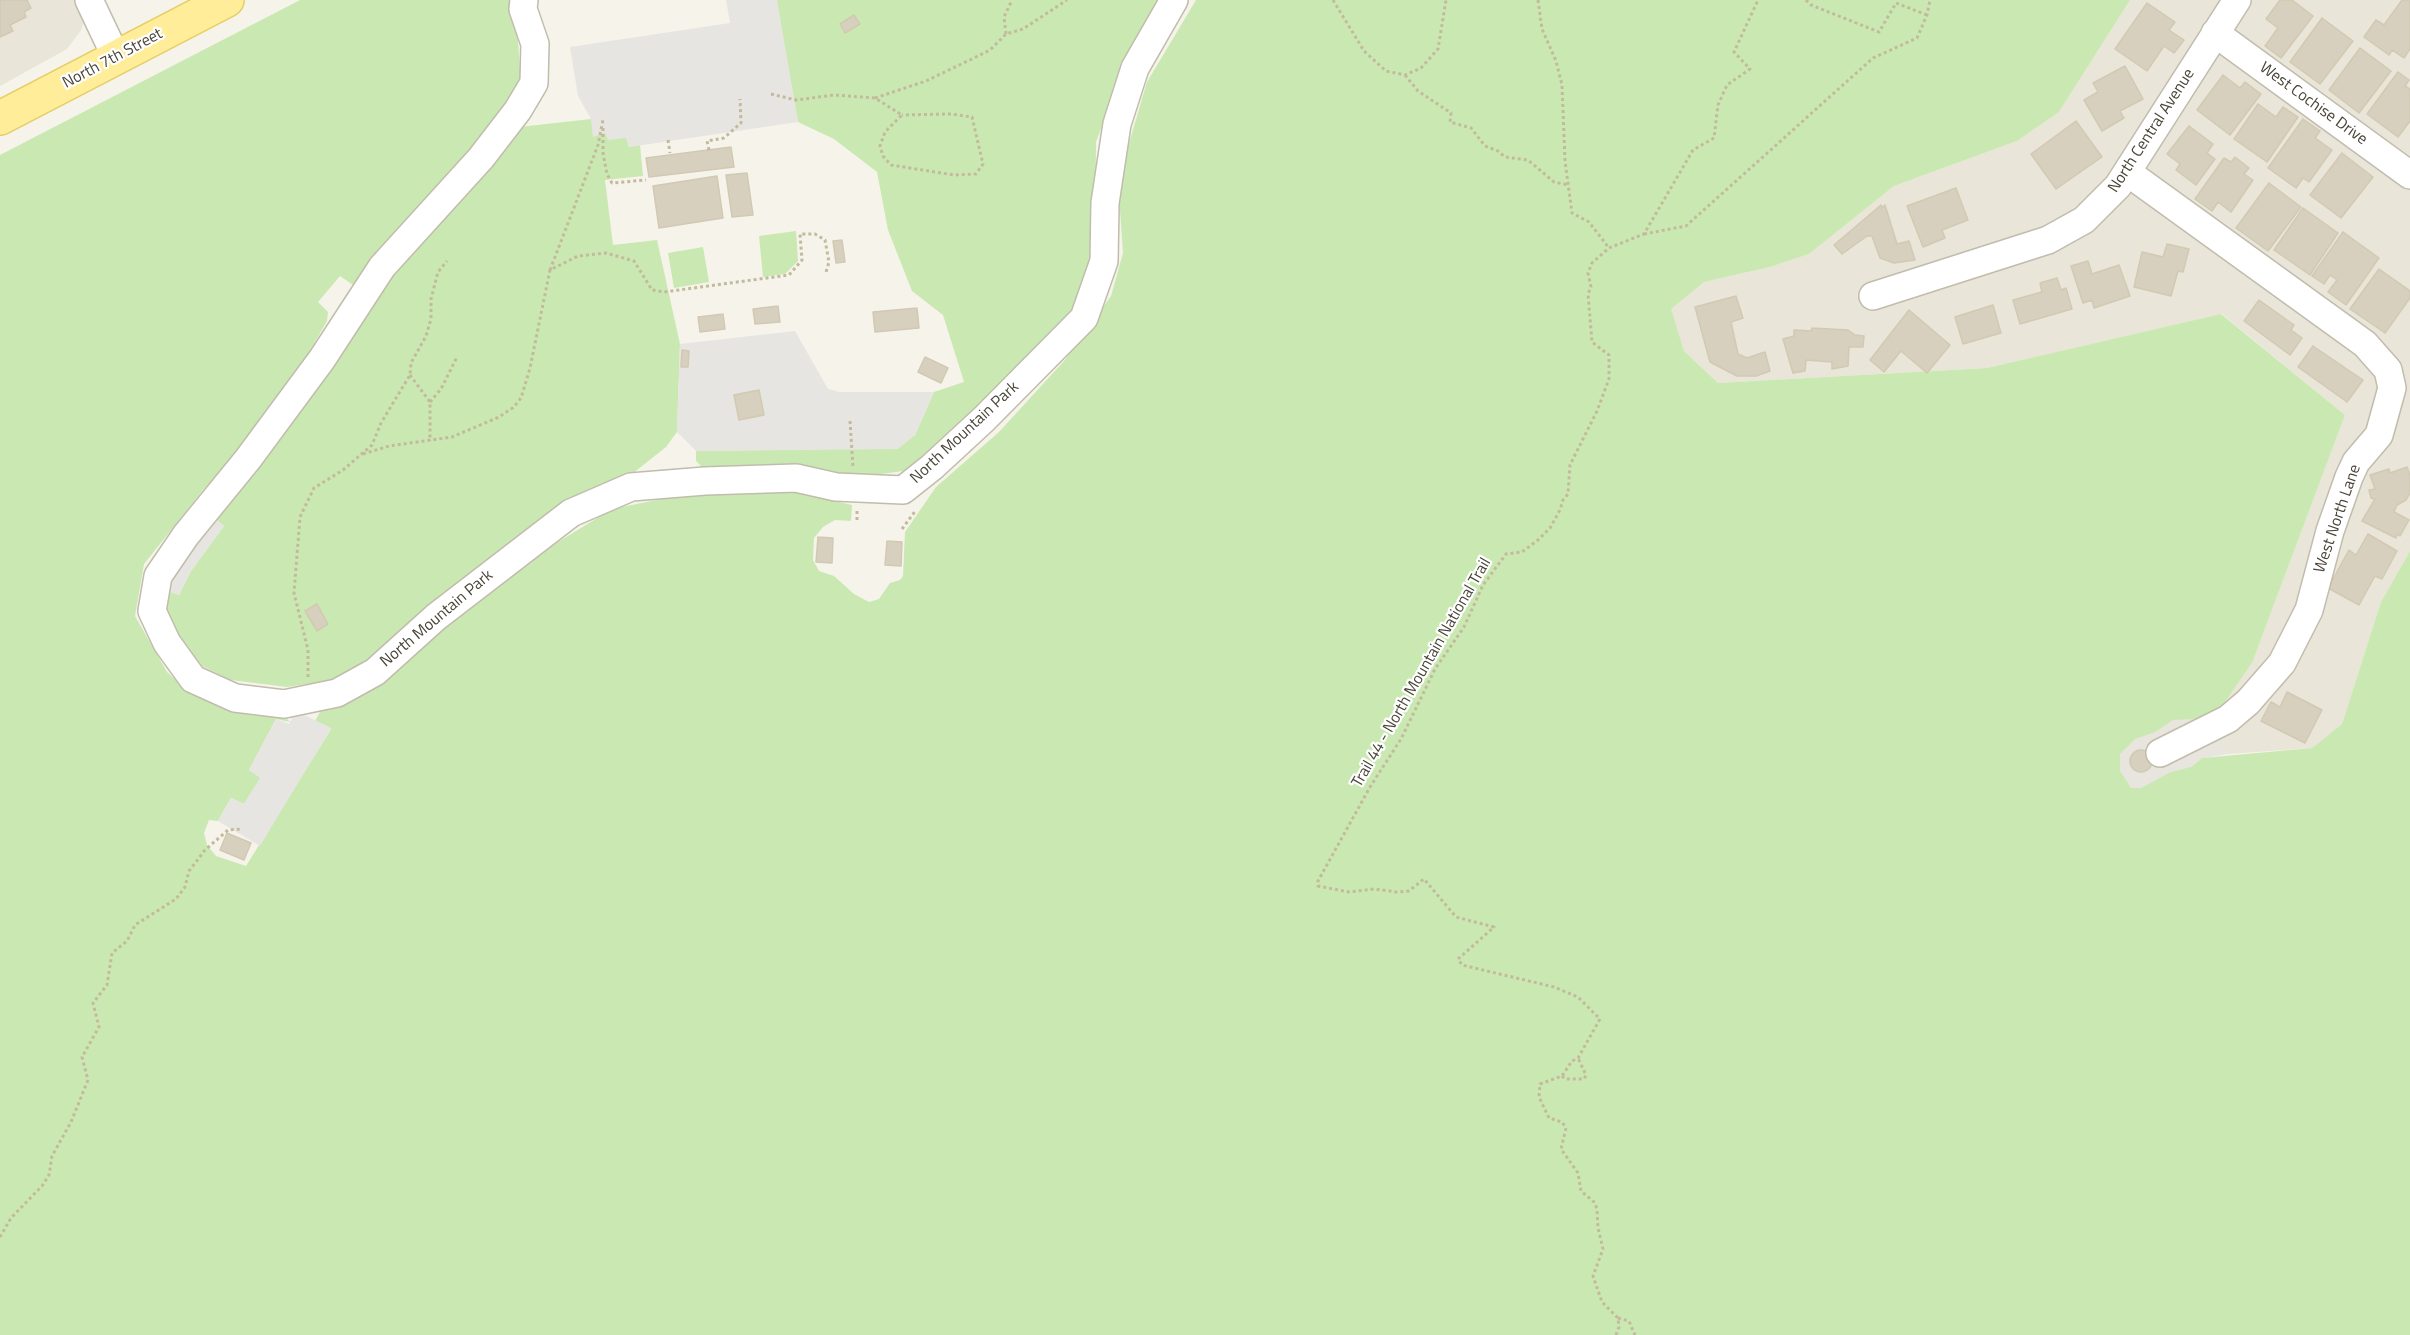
<!DOCTYPE html>
<html>
<head>
<meta charset="utf-8">
<style>
	body { margin:0 }
	canvas { display:block; background:#f5f3ea }
</style>
</head>
<body>
<canvas width="2410" height="1335"></canvas>
<script>
const c = document.querySelector('canvas').getContext('2d');
c.lineJoin = 'round';
function fill(path, color) { c.fillStyle = color; c.fill(path, 'evenodd'); }
const toPath = rows => new Path2D(rows.map(r => 'M' + r).join(''));
function stroke(path, color, width, dash) { c.strokeStyle = color; c.lineWidth = width; c.lineCap = dash ? 'butt' : 'round'; c.setLineDash(dash || []); c.stroke(path); }
function drawText(font, color, halo, rows, align = 'center') {
  c.font = font + ' "Titillium Web",sans-serif'; c.lineWidth = 4.5; c.setLineDash([]); c.textBaseline = 'middle'; c.strokeStyle = halo; c.fillStyle = color; for (const [text, x, y, turn = 0] of rows) {
    c.save(); c.translate(x, y); c.rotate((+turn || 0) * Math.PI / 180); c.textAlign = isNaN(turn) ? turn : align; if (halo) c.strokeText(text, 0, 0); c.fillText(text, 0, 0); c.restore();
  }
}
const residential = toPath([
	[0,0,77,0,84,17,82,29,67,49,0,86],
	[2130,0,2410,0,2410,551,2381,602,2342,724,2312,748,2228,754,2214,718,2252,663,2345,415,2222,314,1987,368,1718,383,1684,351,1670,309,1704,282,1770,267,1809,254,1894,186,2017,141,2059,112]
]);
const industrial = toPath([
	[2144,717,2214,718,2228,754,2202,758,2166,787,2128,795,2109,745]
]);
const green = toPath([
	[300,0,515,0,521,83,506,113,353,285,340,276,318,302,328,312,327,321,276,409,203,490,144,564,135,616,167,672,193,695,234,709,278,710,290,722,276,719,249,770,261,777,244,804,231,798,218,821,209,820,204,833,207,845,216,856,246,866,331,729,315,721,321,710,387,681,443,626,522,564,612,509,706,490,799,493,852,505,851,521,835,520,823,527,814,538,813,560,819,571,834,576,854,594,869,602,879,599,890,583,900,580,903,576,905,532,936,487,999,432,1064,361,1111,296,1123,253,1118,181,1147,82,1196,0,2130,0,2059,112,2017,141,1894,186,1809,254,1770,267,1704,282,1671,309,1684,351,1718,383,1987,368,2221,314,2345,415,2252,663,2214,718,2173,720,2155,732,2135,739,2120,754,2120,771,2131,788,2141,788,2171,772,2191,767,2202,758,2312,748,2342,724,2381,602,2410,551,2410,1335,0,1335,0,155],
	[776,0,1162,0,1128,56,1096,142,1095,262,1073,310,968,424,911,470,858,477,706,471,696,461,696,451,898,448,915,435,934,392,964,382,943,315,912,291,888,230,877,172,834,139,798,122],
	[591,119,606,133,627,138,629,147,640,145,643,176,605,180,613,245,657,240,680,344,677,432,666,447,632,474,540,519,360,666,327,681,287,687,231,680,194,662,171,633,160,588,179,595,191,571,224,526,210,515,375,292,519,127],
	[796,231,798,261,785,274,763,277,759,236],
	[703,247,709,282,674,288,668,253]
]);
const parking = toPath([
	[726,0,777,0,798,122,629,147,626,138,608,140,605,133,593,137,591,119,578,96,570,47,730,23],
	[795,331,828,389,840,392,934,392,915,435,898,449,696,451,677,432,680,344],
	[205,511,224,526,191,571,179,595,155,587],
	[296,711,331,728,260,846,218,821,231,798,244,804,260,778,249,770,276,719,289,724]
]);
const building = toPath([
	[0,0,27,0,31,8,24,12,26,17,10,25,13,31,0,37,0,0],
	[2280,0,2292,0,2313,16,2281,58,2265,46,2278,28,2266,19,2280,0],
	[2402,0,2410,0,2410,49,2404,58,2392,50,2389,55,2364,37,2376,20,2384,25,2402,0],
	[2147,3,2175,22,2169,30,2184,40,2174,53,2164,46,2147,71,2115,49,2147,3],
	[854,15,860,24,845,33,840,24,854,15],
	[2322,18,2353,41,2320,84,2290,62,2322,18],
	[2360,48,2391,71,2359,113,2329,90,2360,48],
	[2125,66,2143,99,2120,111,2124,118,2102,131,2084,100,2098,92,2093,83,2125,66],
	[2398,72,2409,80,2405,86,2410,89,2410,121,2398,137,2367,114,2398,72],
	[2223,75,2240,88,2245,82,2261,94,2230,135,2197,110,2223,75],
	[2258,104,2276,117,2283,107,2298,117,2267,162,2234,139,2258,104],
	[2303,119,2320,131,2315,138,2332,150,2309,182,2303,178,2296,188,2268,168,2303,119],
	[2076,121,2102,157,2056,189,2031,154,2076,121],
	[2189,126,2213,144,2207,153,2215,159,2196,185,2176,170,2180,164,2167,154,2189,126],
	[731,147,734,167,649,177,646,158,731,147],
	[2342,153,2373,177,2341,218,2310,195,2342,153],
	[2235,157,2249,168,2244,174,2253,180,2231,212,2218,202,2212,211,2195,199,2224,158,2231,162,2235,157],
	[747,173,753,215,732,217,726,175,747,173],
	[717,176,723,218,659,228,653,186,717,176],
	[2269,183,2301,207,2268,251,2236,228,2269,183],
	[1956,188,1968,220,1942,230,1945,238,1923,247,1907,206,1956,188],
	[1881,205,1882,208,1885,205,1897,244,1909,241,1915,260,1894,263,1880,258,1872,236,1867,236,1842,254,1834,245,1881,205],
	[2303,208,2338,233,2310,275,2274,250,2303,208],
	[2343,232,2379,258,2346,305,2328,292,2337,280,2330,275,2324,284,2312,276,2343,232],
	[842,240,845,262,836,263,833,241,842,240],
	[2167,244,2189,249,2183,272,2178,271,2171,296,2134,287,2142,252,2163,257,2167,244],
	[2088,261,2092,274,2119,265,2130,296,2094,308,2092,300,2083,303,2071,266,2088,261],
	[2379,269,2410,291,2410,298,2385,333,2350,309,2379,269],
	[2057,278,2061,290,2066,288,2072,309,2020,324,2013,300,2042,292,2040,283,2057,278],
	[1736,296,1743,318,1731,322,1738,354,1747,358,1765,352,1770,371,1756,376,1737,376,1710,362,1695,307,1736,296],
	[2259,300,2294,325,2291,330,2302,338,2290,355,2244,321,2259,300],
	[1993,305,2001,333,1963,344,1955,317,1993,305],
	[778,306,780,322,755,324,753,309,778,306],
	[917,308,919,328,875,332,873,312,917,308],
	[1909,310,1950,345,1927,373,1901,351,1884,372,1870,360,1909,310],
	[723,314,725,329,700,332,698,317,723,314],
	[1812,328,1848,330,1855,335,1864,336,1863,347,1849,347,1848,366,1832,369,1832,362,1806,360,1805,371,1793,373,1783,339,1794,336,1794,330,1811,331,1812,328],
	[2313,346,2363,380,2347,402,2298,367,2313,346],
	[682,350,689,351,688,367,681,367,682,350],
	[925,357,948,368,941,383,918,372,925,357],
	[759,390,764,415,739,420,734,395,759,390],
	[2407,467,2410,475,2410,493,2406,500,2397,505,2394,512,2409,520,2400,536,2397,534,2396,538,2362,521,2375,499,2371,498,2369,490,2375,489,2370,475,2389,469,2390,473,2407,467],
	[2368,534,2397,551,2382,579,2375,576,2359,605,2328,588,2349,550,2356,555,2368,534],
	[818,537,833,538,832,563,816,562,818,537],
	[887,541,902,542,901,566,885,565,887,541],
	[317,604,328,624,317,631,305,611,317,604],
	[2287,692,2322,710,2305,743,2261,721,2271,702,2280,707,2287,692],
	'2130 761a11 11 0 1 1 22 0a11 11 0 1 1-22 0Z',
	[227,833,251,843,244,860,220,850,227,833]
]);
const path = toPath([
	[1333,0,1364,51,1386,71,1405,75,1421,68,1438,49,1446,0],
	[1538,0,1542,29,1556,61,1562,85,1565,161,1572,213,1589,222,1609,248],
	[1806,0,1811,5,1879,32,1896,3,1927,15],
	[1006,34,1004,17,1012,0],
	[1405,75,1418,91,1451,113,1450,122,1471,128,1485,146,1498,151,1505,157,1528,160,1554,182,1568,185],
	[771,94,796,100,834,95,875,98,902,115,885,132,880,146,883,156,891,165,954,175,976,174,983,164,972,117,951,114,902,115],
	[875,98,926,81,978,56,990,50,1006,34,1023,29,1067,0],
	[603,128,603,153,607,174,612,183,646,180],
	[668,140,670,153],
	[709,150,707,141,724,138,741,123,740,99],
	[1644,234,1686,226,1873,58,1917,38,1927,15,1930,0],
	[550,270,598,145,603,120],
	[410,375,430,402,430,441],
	[430,402,441,389,457,357],
	[850,421,853,467],
	[363,454,389,446,452,437,499,417,514,407,521,398,530,368,550,270,578,256,606,253,634,261,652,290,664,292,789,275,802,260,800,234,815,234,825,240,829,262,826,272],
	[857,520,857,509],
	[902,529,916,510],
	[308,677,308,650,294,593,300,517,314,488,343,470,372,445,381,423,410,375,411,363,426,336,431,319,431,299,438,272,447,261],
	[1562,1076,1565,1079,1584,1079,1586,1075,1578,1058],
	[0,1237,11,1218,42,1186,49,1175,52,1156,71,1122,88,1080,82,1057,99,1027,93,1003,107,985,112,953,127,941,135,925,176,899,185,887,189,871,205,850,228,830,242,829],
	[1618,1318,1629,1321,1635,1335],
	[1616,1335,1619,1327,1618,1318,1602,1302,1593,1276,1603,1249,1598,1228,1597,1209,1594,1202,1581,1191,1578,1173,1561,1149,1566,1128,1562,1122,1549,1118,1539,1097,1540,1084,1562,1076,1572,1061,1578,1058,1600,1019,1578,997,1554,987,1462,965,1458,959,1494,927,1456,917,1424,879,1409,891,1397,892,1374,889,1349,892,1318,886,1318,881,1370,787,1401,739,1435,669,1464,627,1483,585,1506,554,1522,552,1538,540,1550,528,1560,510,1563,500,1568,494,1570,465,1597,411,1609,379,1609,355,1592,342,1588,294,1591,287,1588,273,1592,263,1609,248,1644,234,1693,150,1714,138,1718,105,1727,85,1750,69,1734,52,1758,0]
]);
const minor = toPath([
	[89,0,116,57],
	[524,0,523,9,535,44,534,83,518,110,481,158,382,267,322,359,248,459,186,535,158,576,152,611,167,643,193,679,235,698,284,704,337,693,375,672,436,617,571,513,631,487,705,481,796,478,836,487,903,490,932,467,984,419,1084,318,1104,261,1105,203,1117,124,1135,68,1174,0],
	[2215,33,2410,175],
	[2127,172,2365,344,2388,370,2392,388,2379,435,2356,462,2349,477,2330,531,2309,610,2282,663,2248,702,2228,719,2160,753],
	[1873,296,2048,240,2084,220,2118,186,2237,0]
]);
const major = toPath([
	[0,118,227,0]
]);
const streetNames = [
	["North 7th Street",113,59,-28],
	["West Cochise Drive",2313,104,36],
	["North Central Avenue",2152,131,-57],
	["North Mountain Park",965,433,-43],
	["West North Lane",2338,519,-71],
	["North Mountain Park",437,619,-40],
	["Trail 44 - North Mountain National Trail",1422,673,-60]
];
fill(residential, '#e9e5d8');
fill(industrial, '#e8e4de');
fill(green, '#cae9b2');
fill(parking, '#e7e5e1');
fill(building, '#d7d0bf');
stroke(building, '#d2c9b2', 1.5);
stroke(minor, '#c1bcac', 30);
stroke(major, '#e6ce67', 36);
stroke(path, '#c3ba9d', 3, [3, 3]);
stroke(minor, '#fff', 27);
stroke(major, '#ffed99', 33);
drawText('16px', '#494438', '#fff', streetNames);
</script>
</body>
</html>
